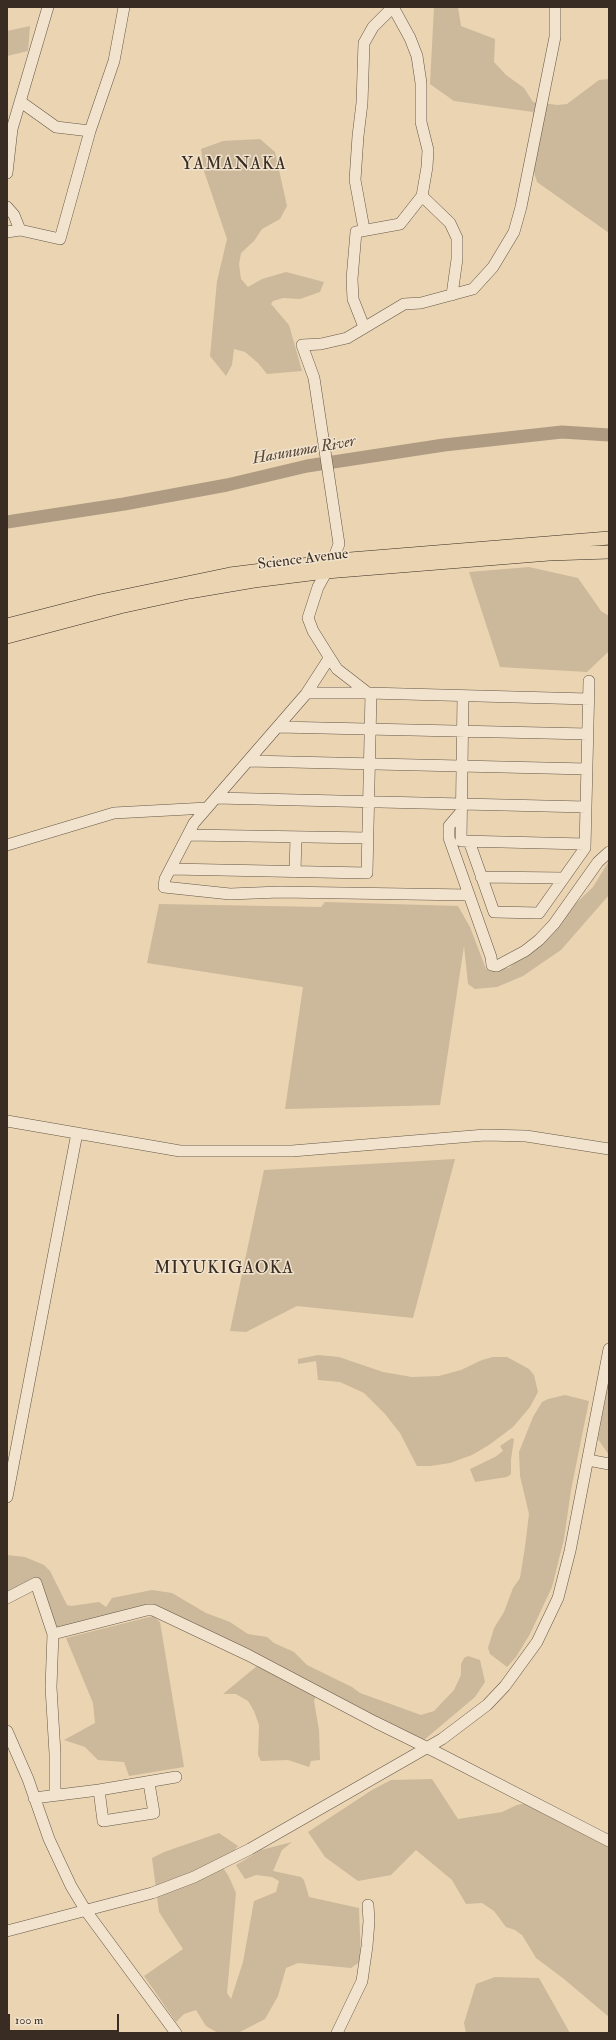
<!DOCTYPE html>
<html>
<head>
<meta charset="utf-8">
<style>
	body { margin:0 }
	#map { position:relative; width:616px; height:2040px; overflow:hidden; background:#ead4b2; font-family:"IM FELL Double Pica",serif }
	canvas { display:block }
	.frame { position:absolute; inset:0; border:8px solid #392d23; pointer-events:none }
	.scale { position:absolute; left:8px; top:2014px; width:111px; height:18px; box-sizing:border-box; border:2px solid #392d23; border-top:0; padding-left:5px; font-size:12px; line-height:14px; white-space:nowrap; color:#392d23; -webkit-text-stroke:3px #f1e3cd; paint-order:stroke }
</style>
</head>
<body>
<div id="map">
<canvas width="616" height="2040"></canvas>
<div class="frame"></div>
<div class="scale">100 m</div>
</div>
<script>
const c = document.querySelector('canvas').getContext('2d');
c.lineJoin = 'round';
function fill(path, color) { c.fillStyle = color; c.fill(path, 'evenodd'); }
const toPath = rows => new Path2D(rows.map(r => 'M' + r).join(''));
function stroke(path, color, width, dash) { c.strokeStyle = color; c.lineWidth = width; c.lineCap = dash ? 'butt' : 'round'; c.setLineDash(dash || []); c.stroke(path); }
function drawText(font, color, halo, rows, align = 'center') {
  c.font = font + ' "IM FELL Double Pica",serif'; c.lineWidth = 3; c.setLineDash([]); c.textBaseline = 'middle'; c.strokeStyle = halo; c.fillStyle = color; for (const [text, x, y, turn = 0] of rows) {
    c.save(); c.translate(x, y); c.rotate((+turn || 0) * Math.PI / 180); c.textAlign = isNaN(turn) ? turn : align; if (halo) c.strokeText(text, 0, 0); c.fillText(text, 0, 0); c.restore();
  }
}
const green = toPath([
	[434,7,458,7,461,26,495,39,494,62,506,75,524,88,533,102,558,105,567,104,599,80,609,79,609,233,537,182,532,166,533,112,454,101,430,84],
	[30,26,28,51,7,56,7,31],
	[260,139,275,152,287,206,280,219,262,229,254,241,241,253,239,264,241,279,248,287,262,279,286,272,324,282,320,292,300,299,283,298,273,301,271,304,289,325,302,371,267,374,258,363,245,352,234,349,232,365,226,376,210,356,217,281,227,239,204,171,201,149,223,141],
	[529,567,578,578,601,611,609,616,609,651,587,672,500,667,469,572],
	[609,861,609,895,561,950,523,976,497,987,475,989,468,984,464,946,440,1105,285,1109,303,987,147,963,159,904,321,907,325,902,458,906,470,927,486,969,509,968,593,887],
	[455,1159,413,1318,297,1306,246,1332,230,1331,264,1170],
	[318,1355,339,1357,383,1372,412,1377,439,1376,461,1370,482,1360,493,1357,507,1357,529,1369,534,1375,538,1392,530,1407,513,1427,489,1445,472,1455,450,1463,430,1466,417,1466,400,1433,385,1414,364,1393,340,1382,318,1380,316,1361,298,1364,298,1359],
	[609,1378,609,1455,598,1439],
	[565,1395,589,1401,571,1490,564,1539,552,1587,530,1634,516,1657,507,1667,490,1654,488,1648,494,1628,504,1612,513,1588,520,1578,525,1547,529,1514,520,1476,519,1452,533,1417,542,1402,548,1399],
	[512,1438,514,1439,511,1459,511,1474,507,1477,475,1482,470,1469,495,1457,503,1451,500,1446],
	[7,1555,25,1557,44,1565,50,1571,67,1605,71,1606,99,1602,106,1607,112,1598,152,1590,172,1593,206,1613,230,1622,248,1634,267,1637,274,1643,294,1652,307,1665,352,1687,360,1693,421,1715,434,1711,454,1690,461,1675,461,1664,464,1658,468,1656,480,1660,485,1682,475,1697,424,1740,316,1695,314,1701,319,1730,320,1760,311,1761,309,1767,288,1760,261,1761,258,1755,259,1725,254,1711,248,1701,236,1694,223,1694,263,1661,155,1608,58,1630,41,1588,7,1592],
	[153,1616,160,1622,184,1767,129,1776,124,1762,98,1760,85,1747,64,1740,95,1723,93,1703,66,1638],
	[432,1779,458,1819,502,1812,517,1805,527,1803,609,1846,609,2017,564,1979,536,1958,522,1935,515,1930,506,1927,494,1911,482,1903,466,1904,452,1880,416,1850,391,1875,358,1881,325,1857,308,1832,372,1790,391,1780],
	[219,1833,238,1846,233,1852,218,1860,229,1877,236,1893,227,1993,231,1999,243,1962,254,1901,276,1892,279,1881,272,1877,256,1875,245,1879,236,1865,261,1850,292,1842,282,1850,273,1871,301,1877,304,1880,309,1897,359,1908,361,1961,351,1968,298,1963,286,1968,278,1996,265,2019,238,2033,218,2033,206,2026,196,2010,184,2014,176,2022,144,1976,183,1949,159,1912,152,1858,164,1852],
	[495,1977,539,1978,570,2033,466,2033,464,2023,476,1984]
]);
const river = toPath([
	[7,522,124,504,227,485,307,466,444,445,562,432,609,435]
]);
const minor = toPath([
	[393,7,410,38,417,56,421,83,421,122,428,150,427,167,422,196,450,223,457,238,457,259,452,295],
	[21,102,56,127,90,131],
	[7,173,12,129,48,7],
	[7,207,14,215,20,230],
	[364,229,355,180,358,136,362,103,364,43,373,27,393,7],
	[7,232,20,230,60,239,90,131,114,61,124,7],
	[364,327,353,299,352,279,356,232,400,224,422,196],
	[328,655,337,669,368,693,589,699],
	[307,693,368,693],
	[463,696,461,841,585,844],
	[278,727,588,734],
	[249,761,587,769],
	[216,798,586,807],
	[461,812,449,826,449,838,491,957,492,965,497,966,525,951,539,940,554,924,598,862,609,852],
	[188,835,368,838],
	[469,841,494,912,539,913,585,848,589,681],
	[7,845,114,813,207,808],
	[171,869,367,873,371,693],
	[295,872,296,837],
	[481,877,564,878],
	[469,895,280,892,230,894,164,887,165,879,194,823,306,694,328,660,328,655,313,631,308,618,318,587,333,560,339,544,314,378,302,345,321,344,347,338,404,304,421,303,473,289,493,267,514,232,521,207,555,37,555,7],
	[7,1121,180,1151,292,1151,485,1135,526,1136,609,1149],
	[588,1460,609,1464],
	[7,1497,77,1133],
	[7,1598,36,1583,53,1634,51,1687,55,1754,55,1795],
	[53,1634,147,1610,153,1610,248,1655,375,1722,438,1753,609,1841],
	[7,1731,28,1779,49,1839,71,1886,86,1911,176,2033],
	[99,1790,103,1821,154,1813,149,1783],
	[34,1798,99,1790,176,1777],
	[7,1931,152,1893,194,1877,250,1849,442,1739,487,1705,505,1686,537,1642,558,1598,570,1551,609,1349],
	[337,2033,362,1981,367,1946,369,1921,368,1905]
]);
const major = toPath([
	[7,625,100,601,230,574,350,559,609,538],
	[7,637,120,607,189,592,254,581,326,572,549,554,609,552]
]);
const streetNames = [
	["Science Avenue",303,560,-7]
];
const waterNames = [
	["Hasunuma River",304,451,-10]
];
const quarterNames = [
	["YAMANAKA",234,165],
	["MIYUKIGAOKA",224,1269]
];
fill(green, '#ccb89a');
stroke(river, '#ae9b81', 13);
stroke(minor, '#655747', 12);
stroke(major, '#392d23', 14);
stroke(minor, '#f1e3cd', 11);
stroke(major, '#ead4b2', 13);
drawText('15px', '#392d23', '#f1e3cd', streetNames);
drawText('italic 16px', '#56483a', '#f1e3cd', waterNames);
c.letterSpacing = '1px';
drawText('17px', '#392d23', '#f1e3cd', quarterNames);
c.letterSpacing = '0px';
</script>
</body>
</html>
